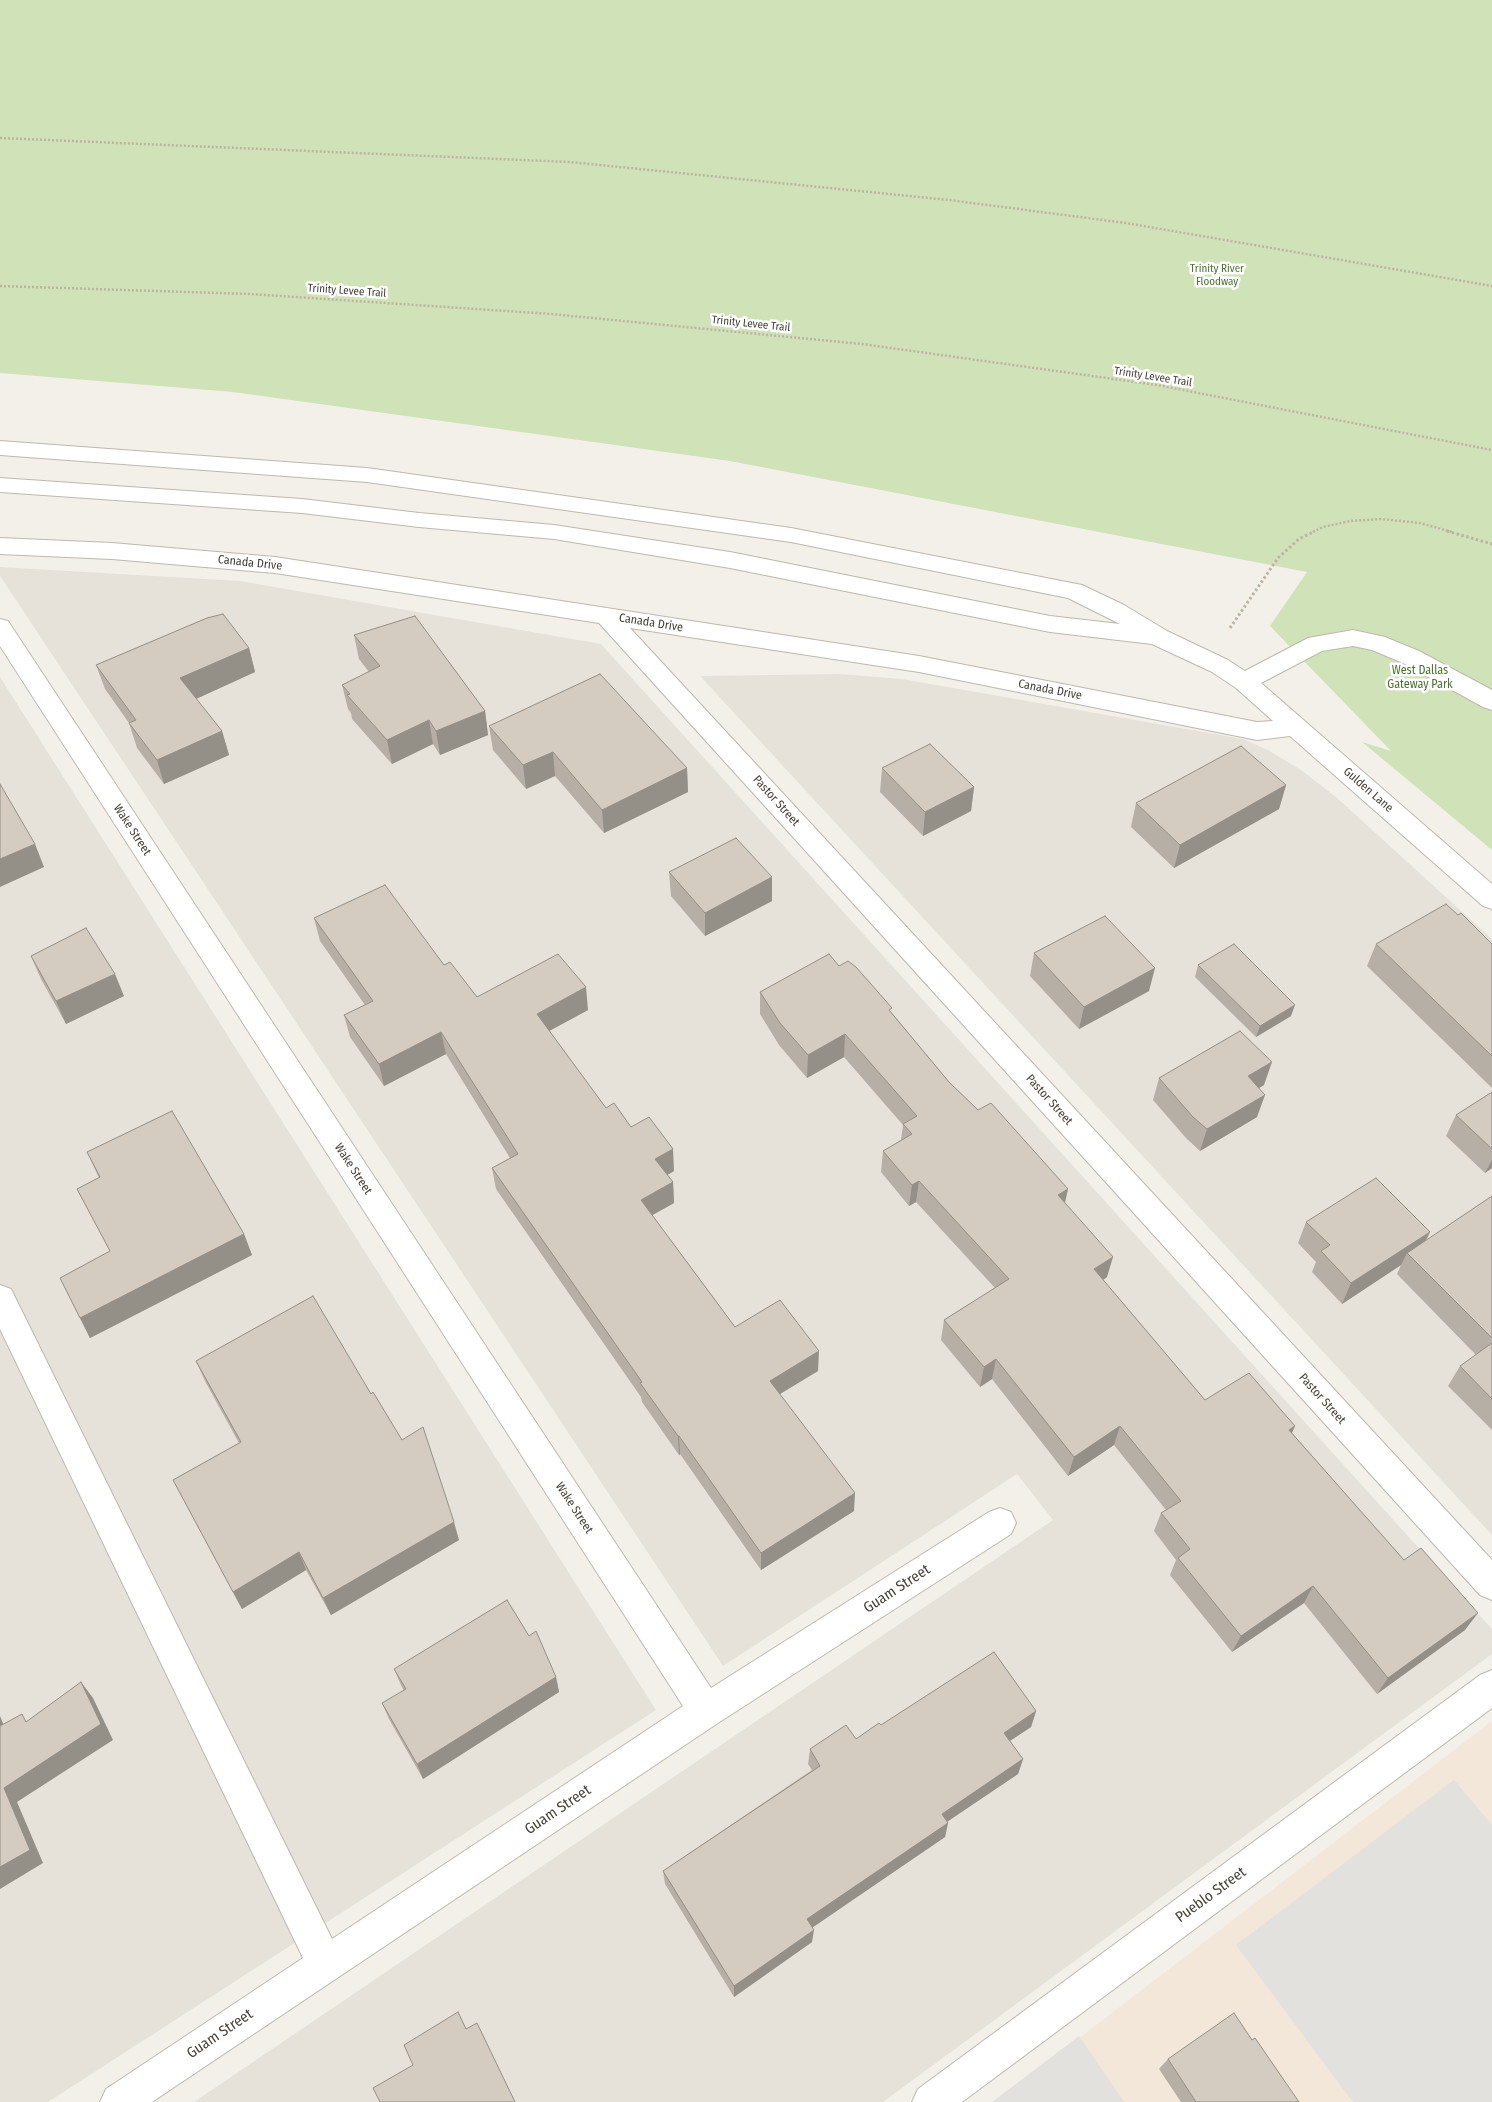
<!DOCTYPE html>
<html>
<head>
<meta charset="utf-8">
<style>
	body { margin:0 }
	canvas { display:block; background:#f3f0ea }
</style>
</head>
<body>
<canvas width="1492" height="2102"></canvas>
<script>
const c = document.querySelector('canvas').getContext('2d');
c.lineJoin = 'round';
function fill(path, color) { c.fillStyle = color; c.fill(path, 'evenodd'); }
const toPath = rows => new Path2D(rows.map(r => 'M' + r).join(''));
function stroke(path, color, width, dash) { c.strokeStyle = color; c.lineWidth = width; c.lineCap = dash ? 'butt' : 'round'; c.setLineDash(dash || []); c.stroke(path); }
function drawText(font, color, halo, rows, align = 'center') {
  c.font = font + ' "Fira Sans Condensed",sans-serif'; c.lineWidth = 5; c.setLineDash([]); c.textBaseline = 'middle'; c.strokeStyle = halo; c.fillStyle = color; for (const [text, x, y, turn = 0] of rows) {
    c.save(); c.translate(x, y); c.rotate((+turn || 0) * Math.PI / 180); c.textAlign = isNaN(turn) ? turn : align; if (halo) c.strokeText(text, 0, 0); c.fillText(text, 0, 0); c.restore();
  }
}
const residential = toPath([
	[0,567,240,581,601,644,1492,1629,1492,1654,883,2102,194,2102,1053,1520,1017,1474,723,1666,0,576],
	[839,674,902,679,1243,739,1268,750,1301,770,1336,797,1492,939,1492,1535,700,676],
	[0,677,656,1710,48,2102,0,2102]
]);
const commercial = toPath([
	[1492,1721,1492,2102,996,2102]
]);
const green = toPath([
	[0,0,1492,0,1492,850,1362,742,1391,751,1270,626,1307,572,730,461,233,392,0,373]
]);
const parking = toPath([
	[1454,1780,1492,1825,1492,2102,1353,2102,1236,1945],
	[1079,2036,1124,2102,992,2102]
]);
const pathFar1 = toPath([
	[0,138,570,162,949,200,1126,223,1492,286],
	[0,286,250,294,551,314,862,344,1157,385,1492,450],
	[1313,532,1323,527,1350,521,1381,519,1420,523,1452,532]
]);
const path = toPath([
	[1447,531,1492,544],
	[1230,628,1278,558,1299,539,1315,531]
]);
const minor = toPath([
	[0,441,367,468,791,528,1082,585,1124,605,1167,631,1228,660,1245,671,1308,638,1353,630,1385,637,1419,651,1492,690,1492,710,1483,707,1403,663,1372,650,1353,646,1322,651,1261,683,1492,884,1492,909,1483,906,1290,736,1257,740,919,672,630,628,1492,1560,1492,1600,1480,1595,599,623,275,573,112,559,0,554,0,538,112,543,275,557,919,656,1257,722,1273,721,1236,688,1212,672,1152,644,1050,632,730,568,554,539,419,527,302,513,0,492,0,478,302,499,419,513,554,525,730,552,1050,616,1120,624,1068,598,791,542,367,482,0,455,0,441],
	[0,619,8,621,711,1688,989,1512,1000,1508,1011,1512,1016,1523,1011,1534,718,1723,152,2102,100,2102,106,2089,303,1958,0,1329,0,1285,11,1289,332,1939,683,1706,0,646,0,619],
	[1492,1670,1492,1708,962,2102,912,2102,918,2089,1480,1675,1492,1670]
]);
const wall = toPath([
	[354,635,485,711,488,735,440,755,433,744,392,764,352,719,351,713,348,709,342,685,369,672,359,659],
	[249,648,255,672,196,699,222,731,229,755,164,784,137,748,129,723,105,689,96,665],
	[489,726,687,768,688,792,604,833,555,776,526,789,493,750],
	[882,768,974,787,971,811,923,836,880,792],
	[1286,785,1279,809,1174,868,1131,827,1136,803],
	[669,872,772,901,705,936,671,896],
	[314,918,444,965,477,997,588,1010,549,1031,606,1108,631,1127,674,1171,667,1175,673,1182,674,1203,652,1215,735,1327,818,1371,780,1394,854,1511,761,1570,680,1454,679,1455,642,1402,641,1397,496,1189,492,1168,510,1158,446,1054,384,1086,350,1037,344,1015,365,1005,320,941],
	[1376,944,1492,944,1492,1088,1367,966],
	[1034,953,1149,991,1079,1029,1030,976],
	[31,956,124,996,66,1024,41,979],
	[1198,965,1291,1016,1256,1037,1195,977],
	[839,966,892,1013,949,1082,978,1110,1068,1189,1065,1203,1107,1277,1103,1280,1205,1400,1295,1426,1292,1433,1465,1630,1377,1694,1304,1603,1232,1652,1170,1575,1176,1560,1154,1531,1161,1513,1166,1510,1114,1445,1068,1476,992,1379,980,1387,941,1340,944,1320,995,1288,916,1202,909,1206,881,1172,883,1151,901,1140,903,1125,844,1057,807,1078,779,1045,760,1014,760,992],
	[1159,1078,1264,1085,1259,1088,1257,1117,1200,1151,1186,1138,1153,1100],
	[1492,1092,1492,1168,1485,1173,1446,1136,1456,1115],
	[87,1152,244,1234,252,1255,90,1338,80,1318,110,1251,77,1189,99,1178],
	[1492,1196,1492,1430,1448,1386,1460,1366,1476,1355,1397,1274,1401,1265,1342,1304,1312,1272,1316,1262,1298,1243,1306,1222,1426,1241],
	[196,1361,371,1394,459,1540,331,1615,306,1570,242,1609,173,1480,239,1443,205,1381],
	[529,1636,556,1677,559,1692,423,1779,389,1719,382,1703,404,1691,401,1685,394,1669],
	[1036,1711,1031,1727,1010,1741,1023,1759,1018,1774,947,1821,948,1823,945,1837,812,1927,812,1942,734,1997,665,1884,663,1871,812,1770,808,1764,810,1749,856,1739,881,1725],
	[1252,2040,1299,2102,1181,2102,1159,2069,1168,2059]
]);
const shadedWall = toPath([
	[249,648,255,672,187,703,180,678],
	[485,711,488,735,440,755,436,731],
	[429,720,433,744,392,764,387,740],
	[222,731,229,755,164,784,157,760],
	[553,752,555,776,526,789,523,765],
	[687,768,688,792,604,833,602,810],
	[1286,785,1279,809,1174,868,1180,845],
	[974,787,971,811,923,836,925,812],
	[35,844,44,867,0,887,0,859],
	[772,877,772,901,705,936,705,913],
	[1155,968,1149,991,1079,1029,1084,1007],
	[115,974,124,996,66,1024,56,1001],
	[586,987,588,1010,540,1036,537,1014],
	[1295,1005,1291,1016,1256,1037,1260,1026],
	[441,1032,446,1054,384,1086,379,1064],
	[845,1034,844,1057,807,1078,808,1055],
	[1272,1062,1264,1085,1240,1099,1248,1076],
	[1265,1095,1257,1117,1200,1151,1207,1129],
	[673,1149,674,1171,657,1181,655,1159],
	[1492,1160,1492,1168,1485,1173],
	[919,1181,916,1202,909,1206,912,1185],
	[673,1182,674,1203,642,1221,641,1200],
	[1068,1189,1063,1210,1058,1195],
	[1430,1232,1420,1253,1407,1253,1401,1265,1342,1304,1351,1283],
	[244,1234,252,1255,90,1338,80,1318],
	[1113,1257,1107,1277,1089,1289,1094,1269],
	[819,1351,818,1371,770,1400,770,1381],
	[996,1359,992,1379,980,1387,984,1367],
	[1120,1426,1114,1445,1068,1476,1074,1457],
	[1295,1426,1286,1445,1289,1430],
	[678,1436,679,1436,680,1454,679,1455],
	[855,1493,854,1511,761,1570,761,1553],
	[454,1522,459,1540,331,1615,323,1598],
	[299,1552,306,1570,242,1609,233,1592],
	[1313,1586,1304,1603,1232,1652,1241,1636],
	[1478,1613,1465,1630,1377,1694,1388,1678],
	[556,1677,559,1692,423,1779,417,1764],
	[81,1682,93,1698,113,1740,17,1802,43,1863,0,1889,0,1867,4,1788],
	[1036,1711,1031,1727,999,1748,1004,1733],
	[0,1716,11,1743,0,1730],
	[1023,1759,1018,1774,938,1828,942,1814],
	[948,1823,945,1837,806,1932,807,1919],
	[814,1930,812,1942,734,1997,734,1986]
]);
const building = toPath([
	[223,614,249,648,180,678,222,731,157,760,129,723,136,720,96,665,207,618,223,614],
	[415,616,485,711,436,731,429,720,387,740,347,695,350,694,342,685,380,666,354,635,415,616],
	[600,674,687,768,602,810,553,752,523,765,489,726,600,674],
	[930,744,974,787,925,812,882,768,930,744],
	[1241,746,1286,785,1180,845,1136,803,1241,746],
	[0,784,35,844,0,859,0,784],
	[736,838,772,877,705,913,669,872,736,838],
	[385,885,444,965,450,962,477,997,558,954,586,987,537,1014,606,1108,614,1103,631,1127,649,1117,673,1149,655,1159,673,1182,641,1200,735,1327,780,1300,819,1351,770,1381,855,1493,761,1553,679,1436,678,1436,640,1383,642,1382,492,1168,518,1154,441,1032,379,1064,344,1015,373,1001,314,918,385,885],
	[1446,904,1458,915,1461,913,1492,944,1492,1056,1376,944,1446,904],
	[1105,916,1155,968,1084,1007,1034,953,1105,916],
	[86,928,115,974,56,1001,31,956,86,928],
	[1234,944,1295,1005,1260,1026,1198,965,1234,944],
	[829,954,839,966,848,961,856,967,892,1008,889,1010,949,1082,978,1110,991,1103,1068,1189,1058,1195,1113,1257,1094,1269,1205,1400,1249,1373,1295,1426,1289,1430,1404,1560,1421,1548,1478,1613,1388,1678,1313,1586,1241,1636,1178,1558,1190,1549,1161,1513,1181,1501,1120,1426,1074,1457,996,1359,984,1367,944,1320,1009,1279,919,1181,912,1185,883,1151,912,1134,903,1124,917,1116,845,1034,808,1055,780,1023,760,992,829,954],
	[1240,1031,1272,1062,1248,1076,1265,1095,1207,1129,1193,1117,1159,1078,1240,1031],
	[1492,1092,1492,1149,1456,1115,1492,1092],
	[172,1111,244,1234,80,1318,60,1278,110,1251,77,1189,100,1177,87,1152,172,1111],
	[1376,1178,1430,1232,1351,1283,1321,1251,1330,1245,1306,1222,1376,1178],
	[1492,1196,1492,1338,1407,1253,1492,1196],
	[313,1296,371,1394,373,1392,402,1440,423,1427,454,1522,323,1598,299,1552,233,1592,173,1480,241,1442,196,1361,313,1296],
	[1492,1343,1492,1399,1460,1366,1492,1343],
	[507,1600,529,1636,536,1631,556,1677,417,1764,382,1703,406,1689,394,1669,507,1600],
	[994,1652,1036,1711,1004,1733,1023,1759,942,1814,948,1823,807,1919,814,1930,734,1986,663,1871,820,1766,810,1749,846,1725,856,1739,879,1723,881,1725,994,1652],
	[81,1682,101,1724,4,1788,30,1850,0,1867,0,1726,22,1714,26,1722,81,1682],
	[458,2012,466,2029,477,2023,515,2102,380,2102,373,2088,413,2065,404,2045,458,2012],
	[1234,2013,1252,2040,1255,2038,1299,2102,1196,2102,1168,2059,1234,2013]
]);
const farParknames = [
	["Trinity River",1217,269],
	["Floodway",1217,282]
];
const farStreetnames = [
	["Trinity Levee Trail",347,291,4],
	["Trinity Levee Trail",751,324,6],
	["Trinity Levee Trail",1153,377,9]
];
const streetNames = [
	["Canada Drive",250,563,6],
	["Canada Drive",651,623,9],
	["Canada Drive",1050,690,11],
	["Gulden Lane",1368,790,41],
	["Pastor Street",776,801,48],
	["Wake Street",132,830,57],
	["Pastor Street",1049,1100,48],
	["Wake Street",353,1169,57],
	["Pastor Street",1322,1399,48],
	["Wake Street",574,1508,57]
];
const parkNames = [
	["West Dallas",1420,671],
	["Gateway Park",1420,685]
];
const nearStreetnames = [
	["Guam Street",897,1589,-33],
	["Guam Street",558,1810,-34],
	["Pueblo Street",1211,1895,-36],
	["Guam Street",220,2034,-34]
];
fill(residential, '#e7e2d9');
fill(commercial, '#f2e7d8');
fill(green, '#d0e3b8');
fill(parking, '#e2e1de');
stroke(minor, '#beb8ae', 2);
stroke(pathFar1, '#beb3a1', 2.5, [2, 2]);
stroke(path, '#beb3a1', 3, [2.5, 2.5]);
fill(minor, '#fff');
fill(wall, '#b6afa6');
fill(shadedWall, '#948f87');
fill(building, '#d4ccc1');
stroke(building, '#948f87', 1);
drawText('11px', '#4c7332', '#fff', farParknames);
drawText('11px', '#474139', '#fff', farStreetnames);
drawText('12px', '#474139', '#fff', streetNames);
drawText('12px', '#4c7332', '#fff', parkNames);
drawText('15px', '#474139', '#fff', nearStreetnames);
</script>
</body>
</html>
